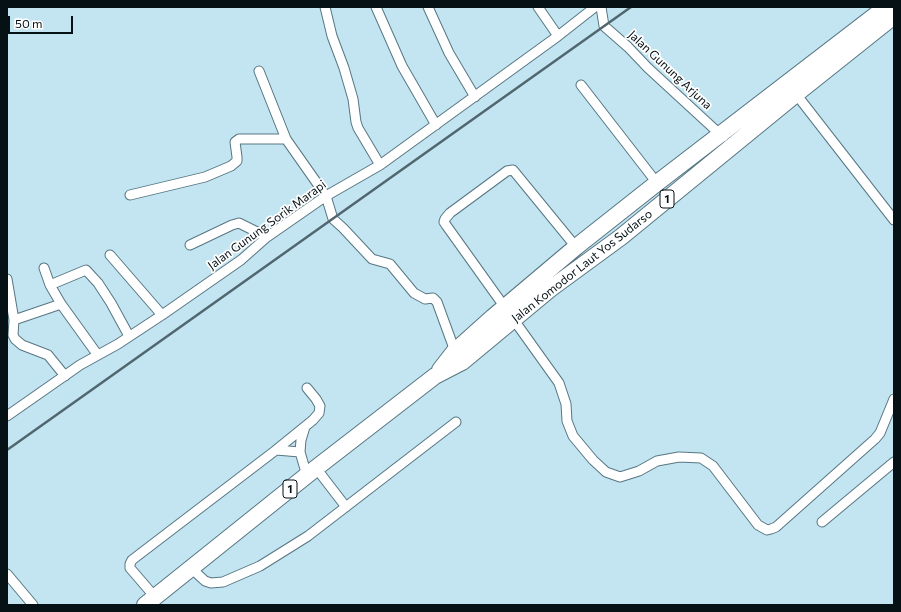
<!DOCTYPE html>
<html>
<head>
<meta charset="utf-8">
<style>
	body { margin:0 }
	#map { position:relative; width:901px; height:612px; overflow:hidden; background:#c3e5f2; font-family:Commissioner,sans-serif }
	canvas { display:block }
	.frame { position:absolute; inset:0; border:8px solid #051115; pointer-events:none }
	.scale { position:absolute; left:8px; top:16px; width:65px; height:18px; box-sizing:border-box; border:2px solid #051115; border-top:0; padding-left:5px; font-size:12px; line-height:14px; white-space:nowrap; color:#051115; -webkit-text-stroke:3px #fff; paint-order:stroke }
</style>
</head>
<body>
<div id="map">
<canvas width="901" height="612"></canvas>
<div class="frame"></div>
<div class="scale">50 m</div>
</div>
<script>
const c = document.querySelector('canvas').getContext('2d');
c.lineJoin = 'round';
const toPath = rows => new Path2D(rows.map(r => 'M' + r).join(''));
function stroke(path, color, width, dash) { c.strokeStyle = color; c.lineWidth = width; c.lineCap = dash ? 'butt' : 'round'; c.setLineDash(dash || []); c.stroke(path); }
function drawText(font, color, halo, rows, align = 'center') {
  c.font = font + ' Commissioner,sans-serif'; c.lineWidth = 3.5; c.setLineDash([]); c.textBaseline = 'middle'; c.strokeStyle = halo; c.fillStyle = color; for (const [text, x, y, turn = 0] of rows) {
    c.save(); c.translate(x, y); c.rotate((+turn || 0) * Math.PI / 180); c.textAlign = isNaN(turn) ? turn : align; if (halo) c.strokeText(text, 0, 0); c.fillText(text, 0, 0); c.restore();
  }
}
const street = toPath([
	[325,7,332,36,344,68,353,99,356,122,358,128,380,165],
	[376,7,402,66,436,125],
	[428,7,449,53,475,97],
	[538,7,558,36],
	[601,7,604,26,628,47,648,68,723,137],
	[259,71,286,139,326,196,333,219,343,228,372,259,390,264,414,293,425,299,433,298,437,302,456,354],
	[581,85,657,183],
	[796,94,894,220],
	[130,195,205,177,231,166,237,161,237,157,235,142,239,139,286,139],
	[190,245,232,225,239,223,267,237],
	[576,247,513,170,507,171,450,213,445,219,444,222,446,225,559,383,566,404,567,421,573,436,593,460,606,472,620,477,639,471,657,461,679,457,701,458,713,466,758,525,767,530,771,529,776,527,875,439,880,433,894,399],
	[110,255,162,315],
	[44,268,50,285,61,304,97,354],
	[7,279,14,320,13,335,15,339,22,345,48,355,65,376],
	[50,285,86,270,98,283,111,303,129,336],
	[14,320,61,304],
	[7,416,80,365,118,344,162,315,241,260,267,237,326,196,380,165,558,36,595,7],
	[305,427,301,440,300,452,307,476],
	[276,450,300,452],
	[316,468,346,507],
	[822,522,894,462],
	[191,568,205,581,211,583,223,582,260,566,308,536,456,422],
	[7,574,33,605],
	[155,597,130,568,130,564,132,560,276,450,313,420,319,413,320,406,316,399,307,388]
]);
const highway = toPath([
	[440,370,454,352,493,317,576,247,657,183,886,7],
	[145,605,316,468,435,376,462,362,550,289,621,237,796,94,894,16]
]);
const rail = toPath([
	[7,450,631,7]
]);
const shields = [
	[667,199,14],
	[290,489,14]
];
const shieldNames = [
	["1",667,199],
	["1",290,489]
];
const streetNames = [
	["Jalan Gunung Arjuna",670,70,43],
	["Jalan Gunung Sorik Marapi",267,225,-36],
	["Jalan Komodor Laut Yos Sudarso",582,266,-38]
];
stroke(street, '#577682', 11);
stroke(highway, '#577682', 18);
stroke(street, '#fff', 9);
stroke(highway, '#fff', 16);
stroke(rail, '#51666e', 2.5);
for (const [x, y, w] of shields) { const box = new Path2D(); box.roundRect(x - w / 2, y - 9, w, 18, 3); c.fillStyle = '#fff'; c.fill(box); stroke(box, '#051115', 1); }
drawText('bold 11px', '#051115', null, shieldNames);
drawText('12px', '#051115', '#fff', streetNames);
</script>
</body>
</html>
